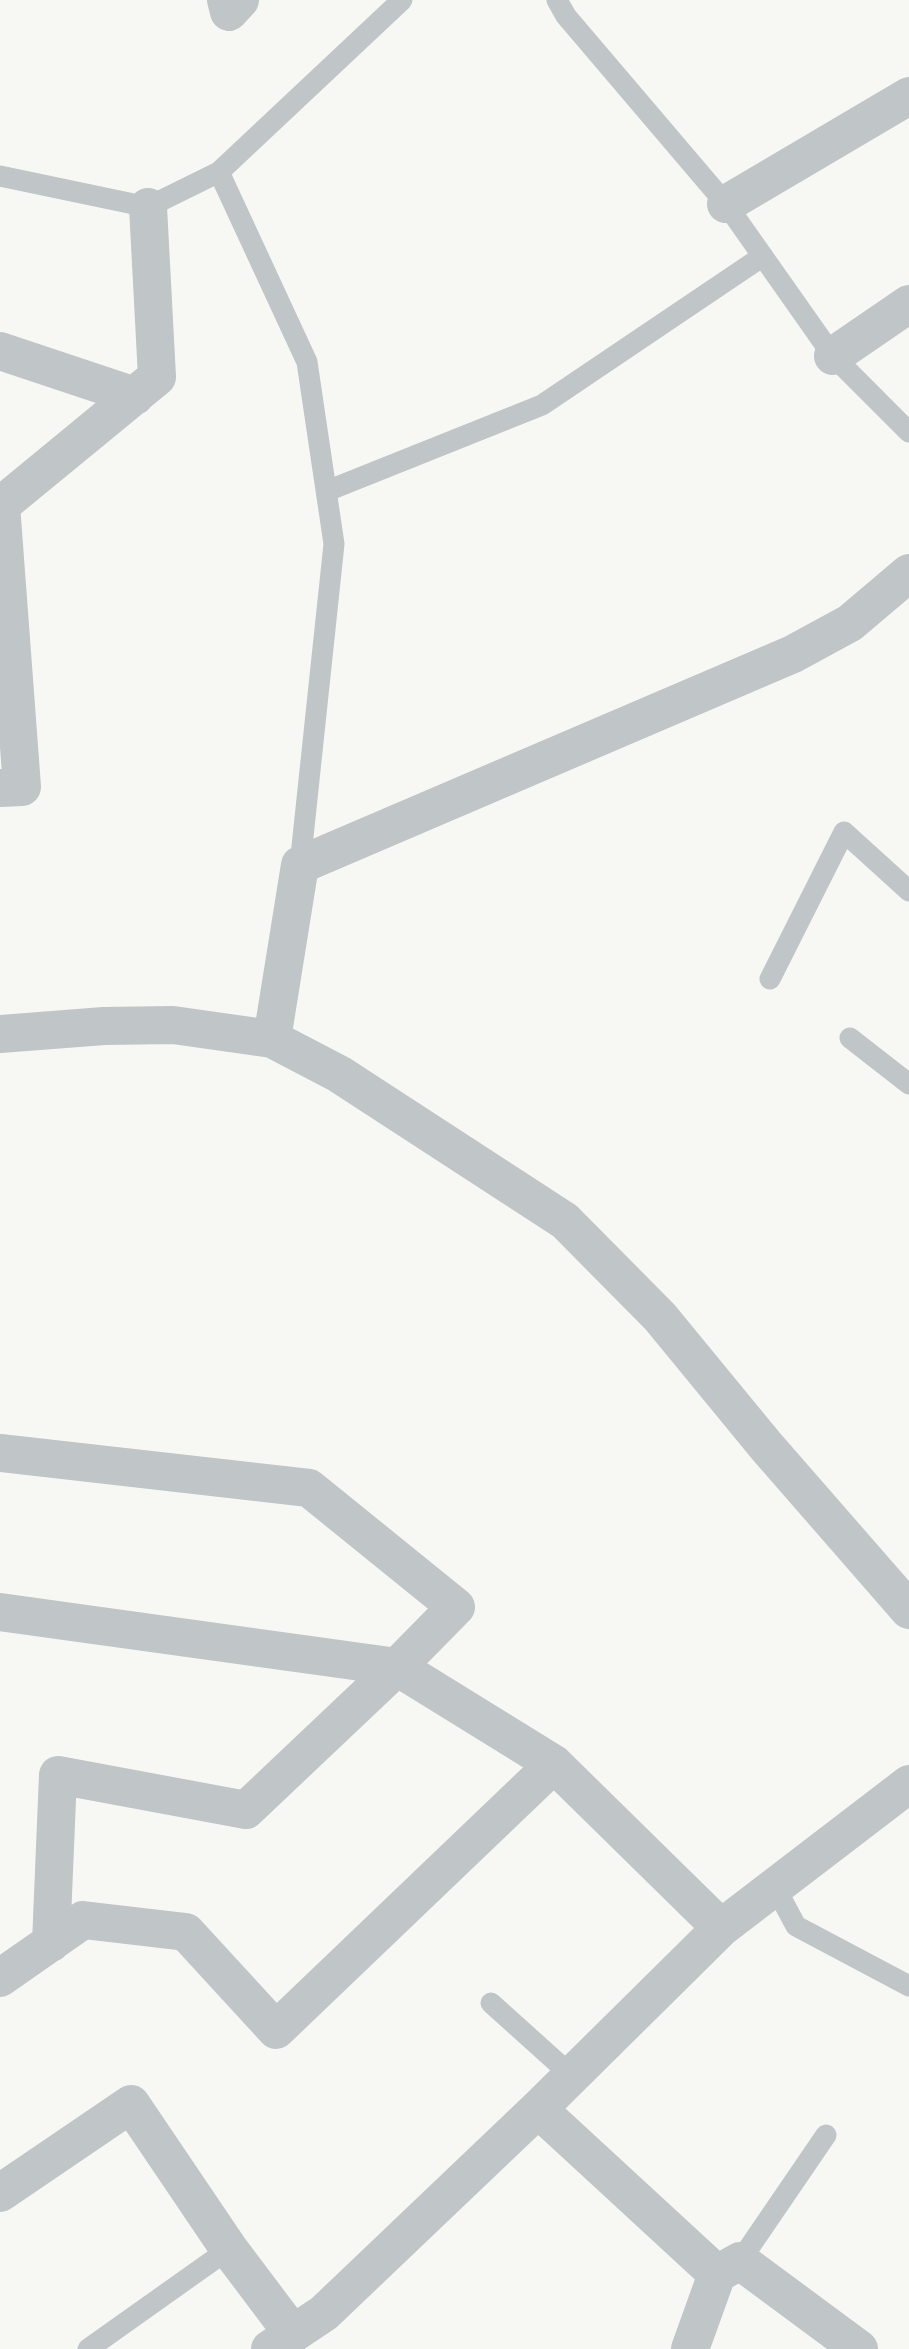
<!DOCTYPE html>
<html>
<head>
<meta charset="utf-8">
<style>
	body { margin:0 }
	canvas { display:block; background:#f7f7f4 }
</style>
</head>
<body>
<canvas width="909" height="2349"></canvas>
<script>
const c = document.querySelector('canvas').getContext('2d');
c.lineJoin = 'round';
const toPath = rows => new Path2D(rows.map(r => 'M' + r).join(''));
function stroke(path, color, width, dash) { c.strokeStyle = color; c.lineWidth = width; c.lineCap = dash ? 'butt' : 'round'; c.setLineDash(dash || []); c.stroke(path); }
const service = toPath([
	[557,0,566,16,726,204,833,356,909,432],
	[0,176,148,207,219,172],
	[327,491,542,405,763,256],
	[300,865,334,544,307,362,219,172,402,0],
	[770,979,844,832,909,891],
	[850,1038,909,1084],
	[775,1887,796,1926,909,1986],
	[491,2003,571,2075],
	[740,2261,826,2135],
	[88,2349,229,2249]
]);
const minor = toPath([
	[226,0,229,12,240,0],
	[726,204,909,96],
	[0,351,135,396],
	[833,356,909,304],
	[0,506,157,377,148,207],
	[0,788,22,787,1,505],
	[0,1034,104,1026,173,1025,272,1039,339,1074,565,1221,660,1317,766,1446,909,1610],
	[272,1039,300,865,793,654,850,623,909,573],
	[0,1453,309,1488,456,1607,397,1667,246,1810,58,1775,51,1943],
	[0,1612,397,1667,554,1764,721,1928],
	[0,1978,83,1920,186,1932,276,2030,554,1764],
	[538,2109,717,2274,740,2261,859,2349],
	[0,2193,131,2104,229,2249,293,2334],
	[270,2349,324,2313,538,2109,721,1928,909,1784],
	[690,2349,717,2274]
]);
stroke(service, '#c0c5c8', 21);
stroke(minor, '#c0c5c8', 38);
</script>
</body>
</html>
